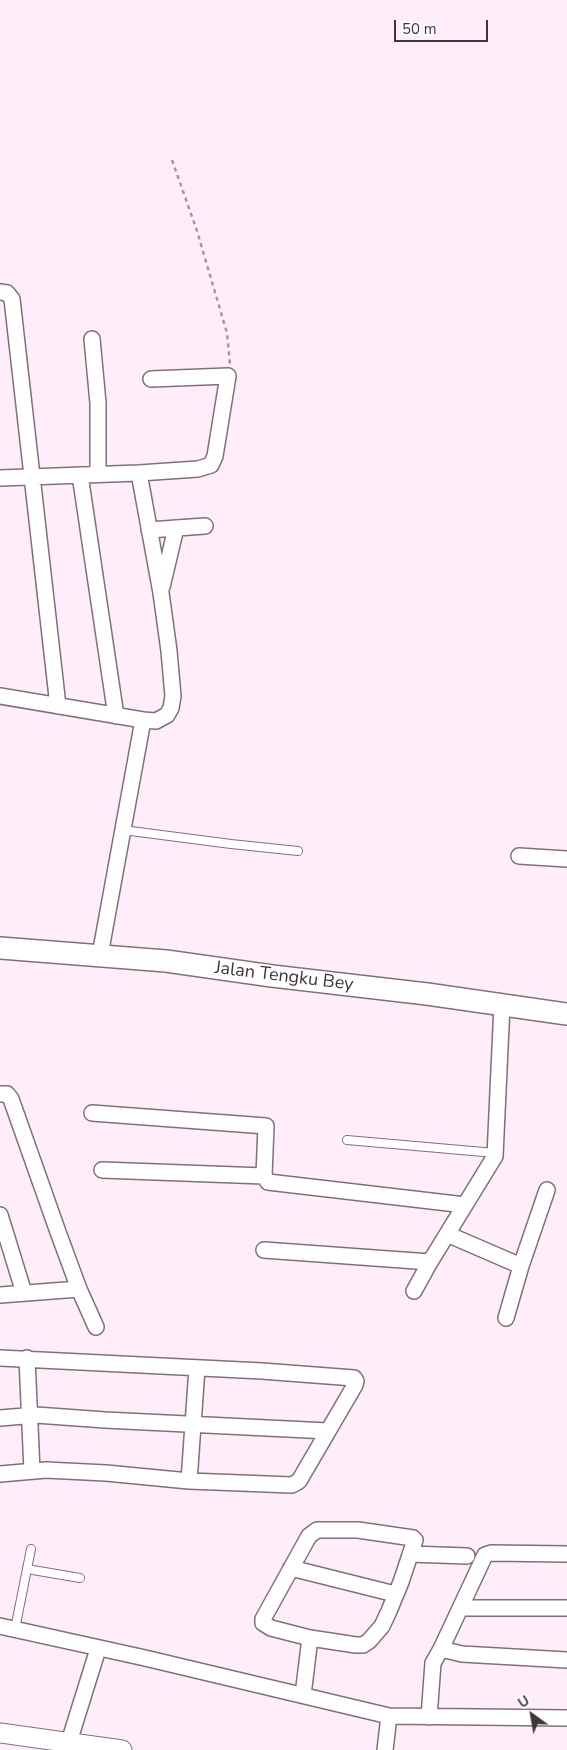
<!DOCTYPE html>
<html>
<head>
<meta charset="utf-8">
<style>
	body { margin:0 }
	#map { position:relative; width:567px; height:1750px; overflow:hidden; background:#ffeefa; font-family:"Nunito Sans",sans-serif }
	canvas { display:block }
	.north { position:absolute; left:507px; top:1690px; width:50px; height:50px; -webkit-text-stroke:4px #fff; paint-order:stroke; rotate:328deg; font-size:14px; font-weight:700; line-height:20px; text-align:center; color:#3e363b }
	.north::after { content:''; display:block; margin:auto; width:18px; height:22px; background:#3e363b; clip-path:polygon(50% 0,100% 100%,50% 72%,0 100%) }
	.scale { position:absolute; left:394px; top:20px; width:94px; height:22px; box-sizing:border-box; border:2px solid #3e363b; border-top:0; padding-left:6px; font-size:15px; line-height:18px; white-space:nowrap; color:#3e363b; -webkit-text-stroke:4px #fff; paint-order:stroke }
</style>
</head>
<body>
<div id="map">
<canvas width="567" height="1750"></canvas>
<div class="north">U</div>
<div class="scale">50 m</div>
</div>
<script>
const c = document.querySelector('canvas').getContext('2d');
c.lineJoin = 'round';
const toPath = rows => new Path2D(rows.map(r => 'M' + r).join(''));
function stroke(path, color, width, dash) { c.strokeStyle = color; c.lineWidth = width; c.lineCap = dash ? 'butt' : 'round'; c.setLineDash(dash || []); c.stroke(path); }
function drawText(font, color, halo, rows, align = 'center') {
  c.font = font + ' "Nunito Sans",sans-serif'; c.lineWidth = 4; c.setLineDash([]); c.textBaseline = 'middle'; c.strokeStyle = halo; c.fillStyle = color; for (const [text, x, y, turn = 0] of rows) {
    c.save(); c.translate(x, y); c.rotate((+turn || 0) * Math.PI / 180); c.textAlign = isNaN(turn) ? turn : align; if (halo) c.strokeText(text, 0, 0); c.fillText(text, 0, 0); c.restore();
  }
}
const path = toPath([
	[172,160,197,231,227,333,230,364]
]);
const service = toPath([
	[123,830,231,844,298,851],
	[347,1140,495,1153],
	[27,1569,80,1578],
	[15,1629,31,1549]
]);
const minor = toPath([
	[0,292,7,293,12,299,58,706],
	[92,339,98,403,98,474],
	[80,475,116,716],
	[0,478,139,473,198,469,211,465,215,456,228,376,151,379],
	[149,530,205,526],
	[162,587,176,528],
	[0,696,143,720,156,721,167,715,171,708,173,696,169,651,161,593,139,473],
	[519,856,567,859],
	[100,955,143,720],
	[0,1094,7,1094,11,1099,58,1232,79,1289,96,1327],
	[92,1113,266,1126,264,1176,268,1182,465,1205],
	[102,1170,264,1176],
	[0,1215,24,1293],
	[447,1234,521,1266,506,1318],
	[264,1250,430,1262,495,1156,502,1005],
	[521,1266,547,1190],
	[414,1291,430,1262],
	[0,1295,79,1289],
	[0,1358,262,1371,354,1378,356,1381,355,1385,299,1481,292,1485,189,1481,106,1473,46,1470,0,1474],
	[27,1358,32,1471],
	[0,1418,36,1415,105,1420,328,1431],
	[189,1481,197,1368],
	[410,1554,467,1556],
	[567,1554,491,1553,485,1555,441,1649,462,1654,567,1660],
	[291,1568,395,1594],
	[461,1608,567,1608],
	[0,1626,145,1658,389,1716,567,1718],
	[303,1695,310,1638,271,1628,263,1623,263,1619,309,1536,317,1530,358,1530,413,1538,415,1540,401,1582,389,1611,382,1626,369,1641,363,1645,356,1645,310,1638],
	[429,1717,433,1663,441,1649],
	[69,1742,98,1649],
	[385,1750,389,1716]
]);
const tertiary = toPath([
	[0,1733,122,1750]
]);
const secondary = toPath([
	[0,948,166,961,272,976,427,994,567,1014]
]);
const streetNames = [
	["Jalan Tengku Bey",284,977,7]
];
stroke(service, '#816f7c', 10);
stroke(minor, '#816f7c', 18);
stroke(tertiary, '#816f7c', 21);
stroke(secondary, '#816f7c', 24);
stroke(path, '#a3969f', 2.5, [4, 4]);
stroke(service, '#fff', 8);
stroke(minor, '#fff', 15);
stroke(tertiary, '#fff', 19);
stroke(secondary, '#fff', 21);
drawText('18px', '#3e363b', '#fff', streetNames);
</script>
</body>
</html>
